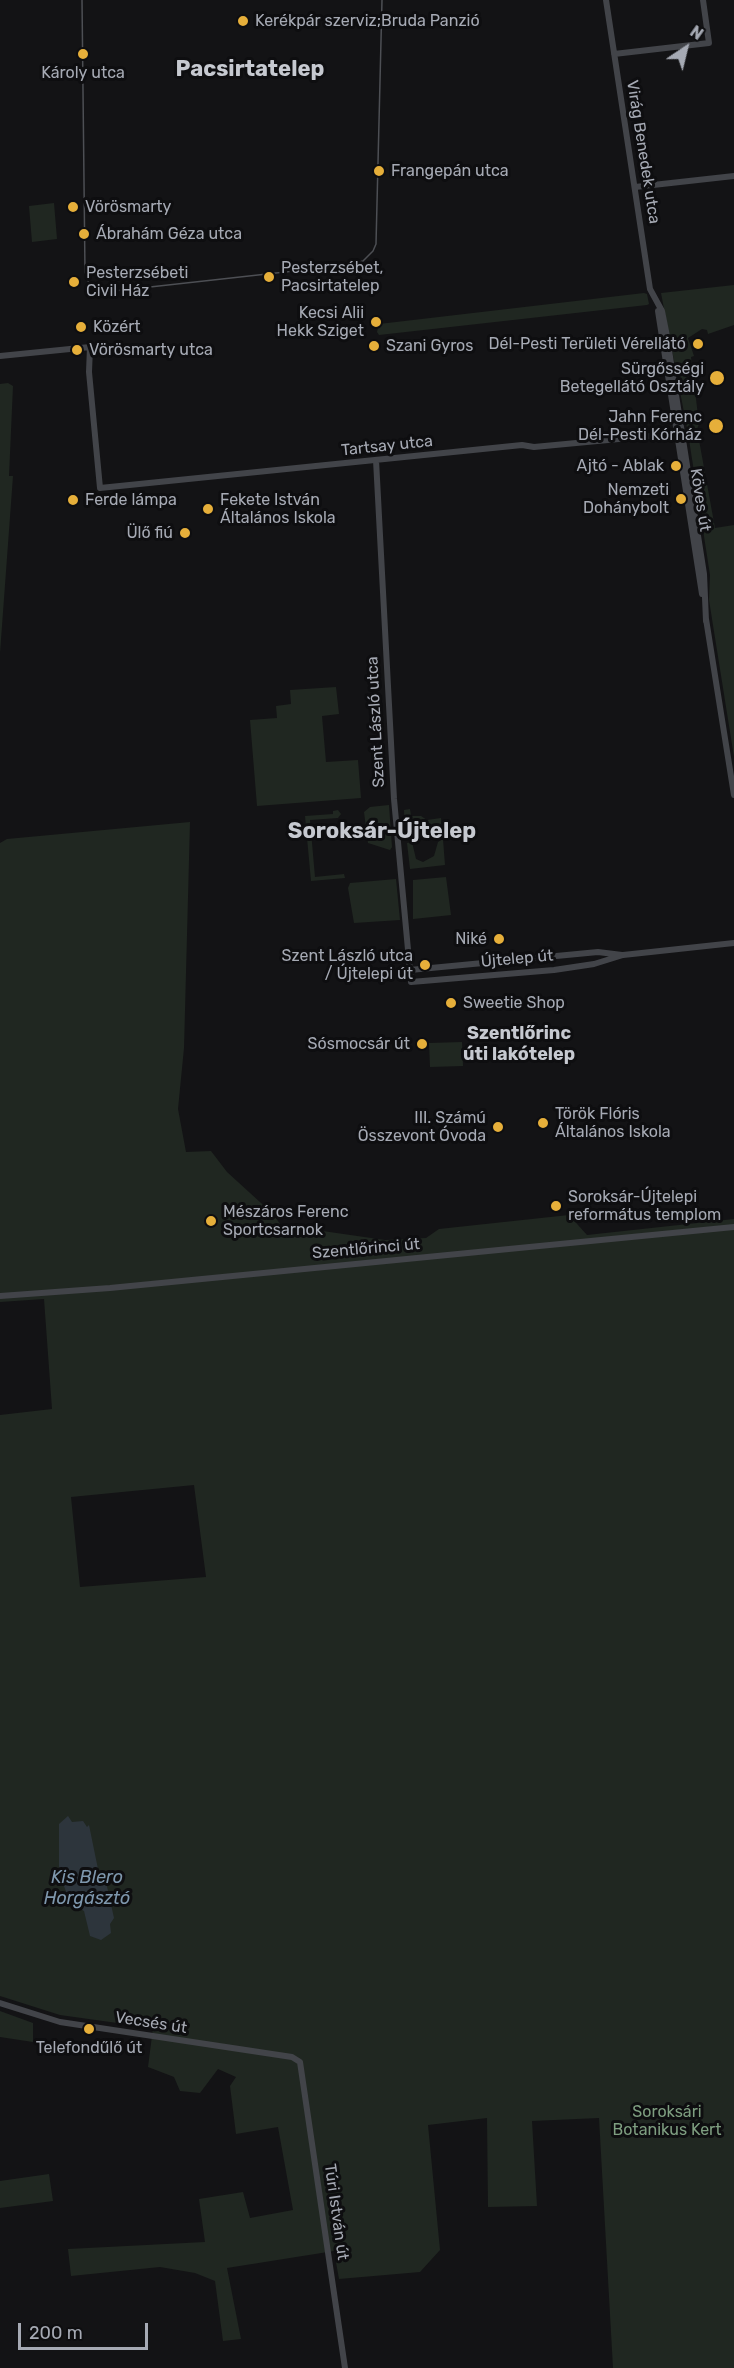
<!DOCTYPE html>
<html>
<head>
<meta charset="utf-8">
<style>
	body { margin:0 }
	#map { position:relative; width:734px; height:2368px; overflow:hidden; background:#131315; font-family:Rubik,sans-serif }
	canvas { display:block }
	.north { position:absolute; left:656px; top:18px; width:60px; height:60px; -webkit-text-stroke:4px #0e0e10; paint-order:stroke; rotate:35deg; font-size:16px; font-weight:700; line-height:24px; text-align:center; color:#a6aab4 }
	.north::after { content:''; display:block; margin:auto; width:21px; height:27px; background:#a6aab4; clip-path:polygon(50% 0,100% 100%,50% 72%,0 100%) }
	.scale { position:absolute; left:18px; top:2323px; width:130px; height:27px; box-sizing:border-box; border:3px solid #a6aab4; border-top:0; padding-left:8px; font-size:18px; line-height:21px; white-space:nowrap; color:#a6aab4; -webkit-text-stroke:4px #0e0e10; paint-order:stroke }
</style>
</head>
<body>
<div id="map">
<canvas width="734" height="2368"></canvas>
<div class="north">N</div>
<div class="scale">200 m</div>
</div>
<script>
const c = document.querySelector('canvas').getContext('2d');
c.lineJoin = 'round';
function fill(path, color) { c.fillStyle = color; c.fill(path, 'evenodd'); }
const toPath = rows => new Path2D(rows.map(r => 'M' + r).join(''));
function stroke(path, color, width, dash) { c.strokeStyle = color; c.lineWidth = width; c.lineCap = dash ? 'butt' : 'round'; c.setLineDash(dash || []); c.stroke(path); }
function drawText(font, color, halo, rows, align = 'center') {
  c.font = font + ' Rubik,sans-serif'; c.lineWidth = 6; c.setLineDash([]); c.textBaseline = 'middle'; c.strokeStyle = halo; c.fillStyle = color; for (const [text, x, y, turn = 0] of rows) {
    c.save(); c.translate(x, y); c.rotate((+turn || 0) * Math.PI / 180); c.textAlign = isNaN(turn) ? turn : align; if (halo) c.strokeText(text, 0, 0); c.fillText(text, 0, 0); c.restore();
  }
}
const green = toPath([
	[54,203,57,239,32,242,29,206],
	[734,285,734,325,708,334,707,330,702,329,688,338,694,356,691,357,699,424,697,429,715,528,734,525,734,757,709,600,710,575,688,433,661,293],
	[644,293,647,294,649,304,647,305,379,335,377,332,379,324],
	[8,383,13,386,9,476,13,476,0,653,0,384],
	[336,687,339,714,322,716,326,762,358,760,361,798,257,806,250,720,277,718,276,706,291,704,290,690],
	[389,805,392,847,390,850,368,843,364,812,370,807],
	[410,809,411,816,421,816,427,820,441,818,442,833,415,835,412,832,405,832,404,810],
	[338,810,341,814,338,818,310,820,315,877,344,874,345,878,311,881,305,816,333,814,333,811],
	[190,822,184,1048,178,1109,186,1152,211,1151,227,1172,272,1213,281,1225,385,1240,426,1238,439,1229,569,1215,587,1235,734,1219,734,2368,613,2368,599,2118,532,2121,537,2206,488,2207,487,2118,428,2125,440,2250,420,2272,339,2279,334,2251,227,2268,241,2339,223,2341,215,2281,195,2273,160,2267,71,2276,68,2249,205,2242,199,2199,243,2192,250,2218,293,2210,278,2127,236,2134,230,2086,236,2077,218,2069,200,2093,180,2091,174,2077,148,2067,153,2028,60,2015,0,1996,0,1415,52,1409,44,1299,0,1302,0,843,7,839],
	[194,1485,206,1577,80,1587,71,1497],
	[443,839,445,865,410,869,407,843,412,842,416,859,423,862,434,856,438,842],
	[446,877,451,915,413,919,413,880],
	[396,879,400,920,354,923,348,888,350,883],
	[462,1042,463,1066,430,1067,429,1043],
	[0,2011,33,2023,33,2042,0,2037],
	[49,2174,53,2201,0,2208,0,2181]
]);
const water = toPath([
	[68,1816,72,1822,83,1821,87,1827,89,1825,98,1869,106,1882,114,1918,110,1924,111,1933,101,1940,90,1936,84,1911,70,1902,59,1873,59,1824]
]);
const secondary = toPath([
	[606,0,650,289,662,311,666,331,704,574,706,621],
	[614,54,709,43,703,0],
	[635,187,734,176],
	[658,311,702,594],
	[0,356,90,347,89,372,100,488,522,445,534,447,682,433],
	[376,460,394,799,411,982,554,970,594,964,623,955,734,943],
	[706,619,734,795],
	[410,970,598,952,622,955],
	[0,1296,110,1288,734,1227],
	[0,2003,60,2022,292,2057,300,2062,345,2368]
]);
const tram = toPath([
	[82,0,85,272,90,286,105,292,348,265],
	[340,267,363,261,373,251,376,244,382,0]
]);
const markers = [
	[243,21,6,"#e6af3a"],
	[83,54,6,"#e6af3a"],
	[379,171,6,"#e6af3a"],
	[73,207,6,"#e6af3a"],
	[84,234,6,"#e6af3a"],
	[269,277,6,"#e6af3a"],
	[74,282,6,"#e6af3a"],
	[376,322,6,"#e6af3a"],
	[81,327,6,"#e6af3a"],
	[698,344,6,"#e6af3a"],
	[374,346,6,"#e6af3a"],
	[77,350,6,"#e6af3a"],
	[717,378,8,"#e6af3a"],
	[716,426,8,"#e6af3a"],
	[676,466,6,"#e6af3a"],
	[681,499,6,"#e6af3a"],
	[73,500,6,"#e6af3a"],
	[208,509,6,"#e6af3a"],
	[185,533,6,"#e6af3a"],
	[499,939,6,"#e6af3a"],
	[425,965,6,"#e6af3a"],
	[451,1003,6,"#e6af3a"],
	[422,1044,6,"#e6af3a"],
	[543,1123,6,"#e6af3a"],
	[498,1127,6,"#e6af3a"],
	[556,1206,6,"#e6af3a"],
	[211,1221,6,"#e6af3a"],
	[89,2029,6,"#e6af3a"]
];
const poiNames = [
	["Kerékpár szerviz;Bruda Panzió",255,21],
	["Károly utca",83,73,"center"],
	["Frangepán utca",391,171],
	["Vörösmarty",85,207],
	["Ábrahám Géza utca",96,234],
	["Pesterzsébet,",281,268],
	["Pacsirtatelep",281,286],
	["Pesterzsébeti",86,273],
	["Civil Ház",86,291],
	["Kecsi Alii",364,313,"right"],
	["Hekk Sziget",364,331,"right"],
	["Közért",93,327],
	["Dél-Pesti Területi Vérellátó",686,344,"right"],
	["Szani Gyros",386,346],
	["Vörösmarty utca",89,350],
	["Sürgősségi",704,369,"right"],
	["Betegellátó Osztály",704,387,"right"],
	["Jahn Ferenc",702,417,"right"],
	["Dél-Pesti Kórház",702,435,"right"],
	["Ajtó - Ablak",664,466,"right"],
	["Nemzeti",669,490,"right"],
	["Dohánybolt",669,508,"right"],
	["Ferde lámpa",85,500],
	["Fekete István",220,500],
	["Általános Iskola",220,518],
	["Ülő fiú",173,533,"right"],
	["Niké",487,939,"right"],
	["Szent László utca",413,956,"right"],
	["/ Újtelepi út",413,974,"right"],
	["Sweetie Shop",463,1003],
	["Sósmocsár út",410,1044,"right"],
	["Török Flóris",555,1114],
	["Általános Iskola",555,1132],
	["III. Számú",486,1118,"right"],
	["Összevont Óvoda",486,1136,"right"],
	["Soroksár-Újtelepi",568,1197],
	["református templom",568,1215],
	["Mészáros Ferenc",223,1212],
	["Sportcsarnok",223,1230],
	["Telefondűlő út",89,2048,"center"]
];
const streetNames = [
	["Virág Benedek utca",643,152,81],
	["Tartsay utca",387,446,-6],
	["Köves út",700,500,81],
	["Szent László utca",376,722,-93],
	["Újtelep út",517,959,-5],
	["Szentlőrinci út",366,1249,-5],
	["Vecsés út",151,2023,9],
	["Túri István út",336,2212,82]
];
const parkNames = [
	["Soroksári",667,2112],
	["Botanikus Kert",667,2130]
];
const neighbourhoodNames = [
	["Szentlőrinc",519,1034],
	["úti lakótelep",519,1055]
];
const waterNames = [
	["Kis Blero",87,1878],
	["Horgásztó",87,1899]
];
const districtNames = [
	["Pacsirtatelep",250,70],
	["Soroksár-Újtelep",382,832]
];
fill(green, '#202721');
fill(water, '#2d353c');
stroke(secondary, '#424449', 6);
stroke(tram, '#4d4f54', 1.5);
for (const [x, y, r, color] of markers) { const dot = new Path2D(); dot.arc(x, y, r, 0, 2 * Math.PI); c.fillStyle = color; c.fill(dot); stroke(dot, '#0e0e10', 2); }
drawText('16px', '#a6aab4', '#0e0e10', poiNames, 'left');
drawText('16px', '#a6aab4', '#0e0e10', streetNames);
drawText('16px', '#7e9e80', '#0e0e10', parkNames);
drawText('bold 18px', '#c6c9d0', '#0e0e10', neighbourhoodNames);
drawText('italic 18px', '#7e97ad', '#0e0e10', waterNames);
drawText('bold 22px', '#c6c9d0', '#0e0e10', districtNames);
</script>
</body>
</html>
